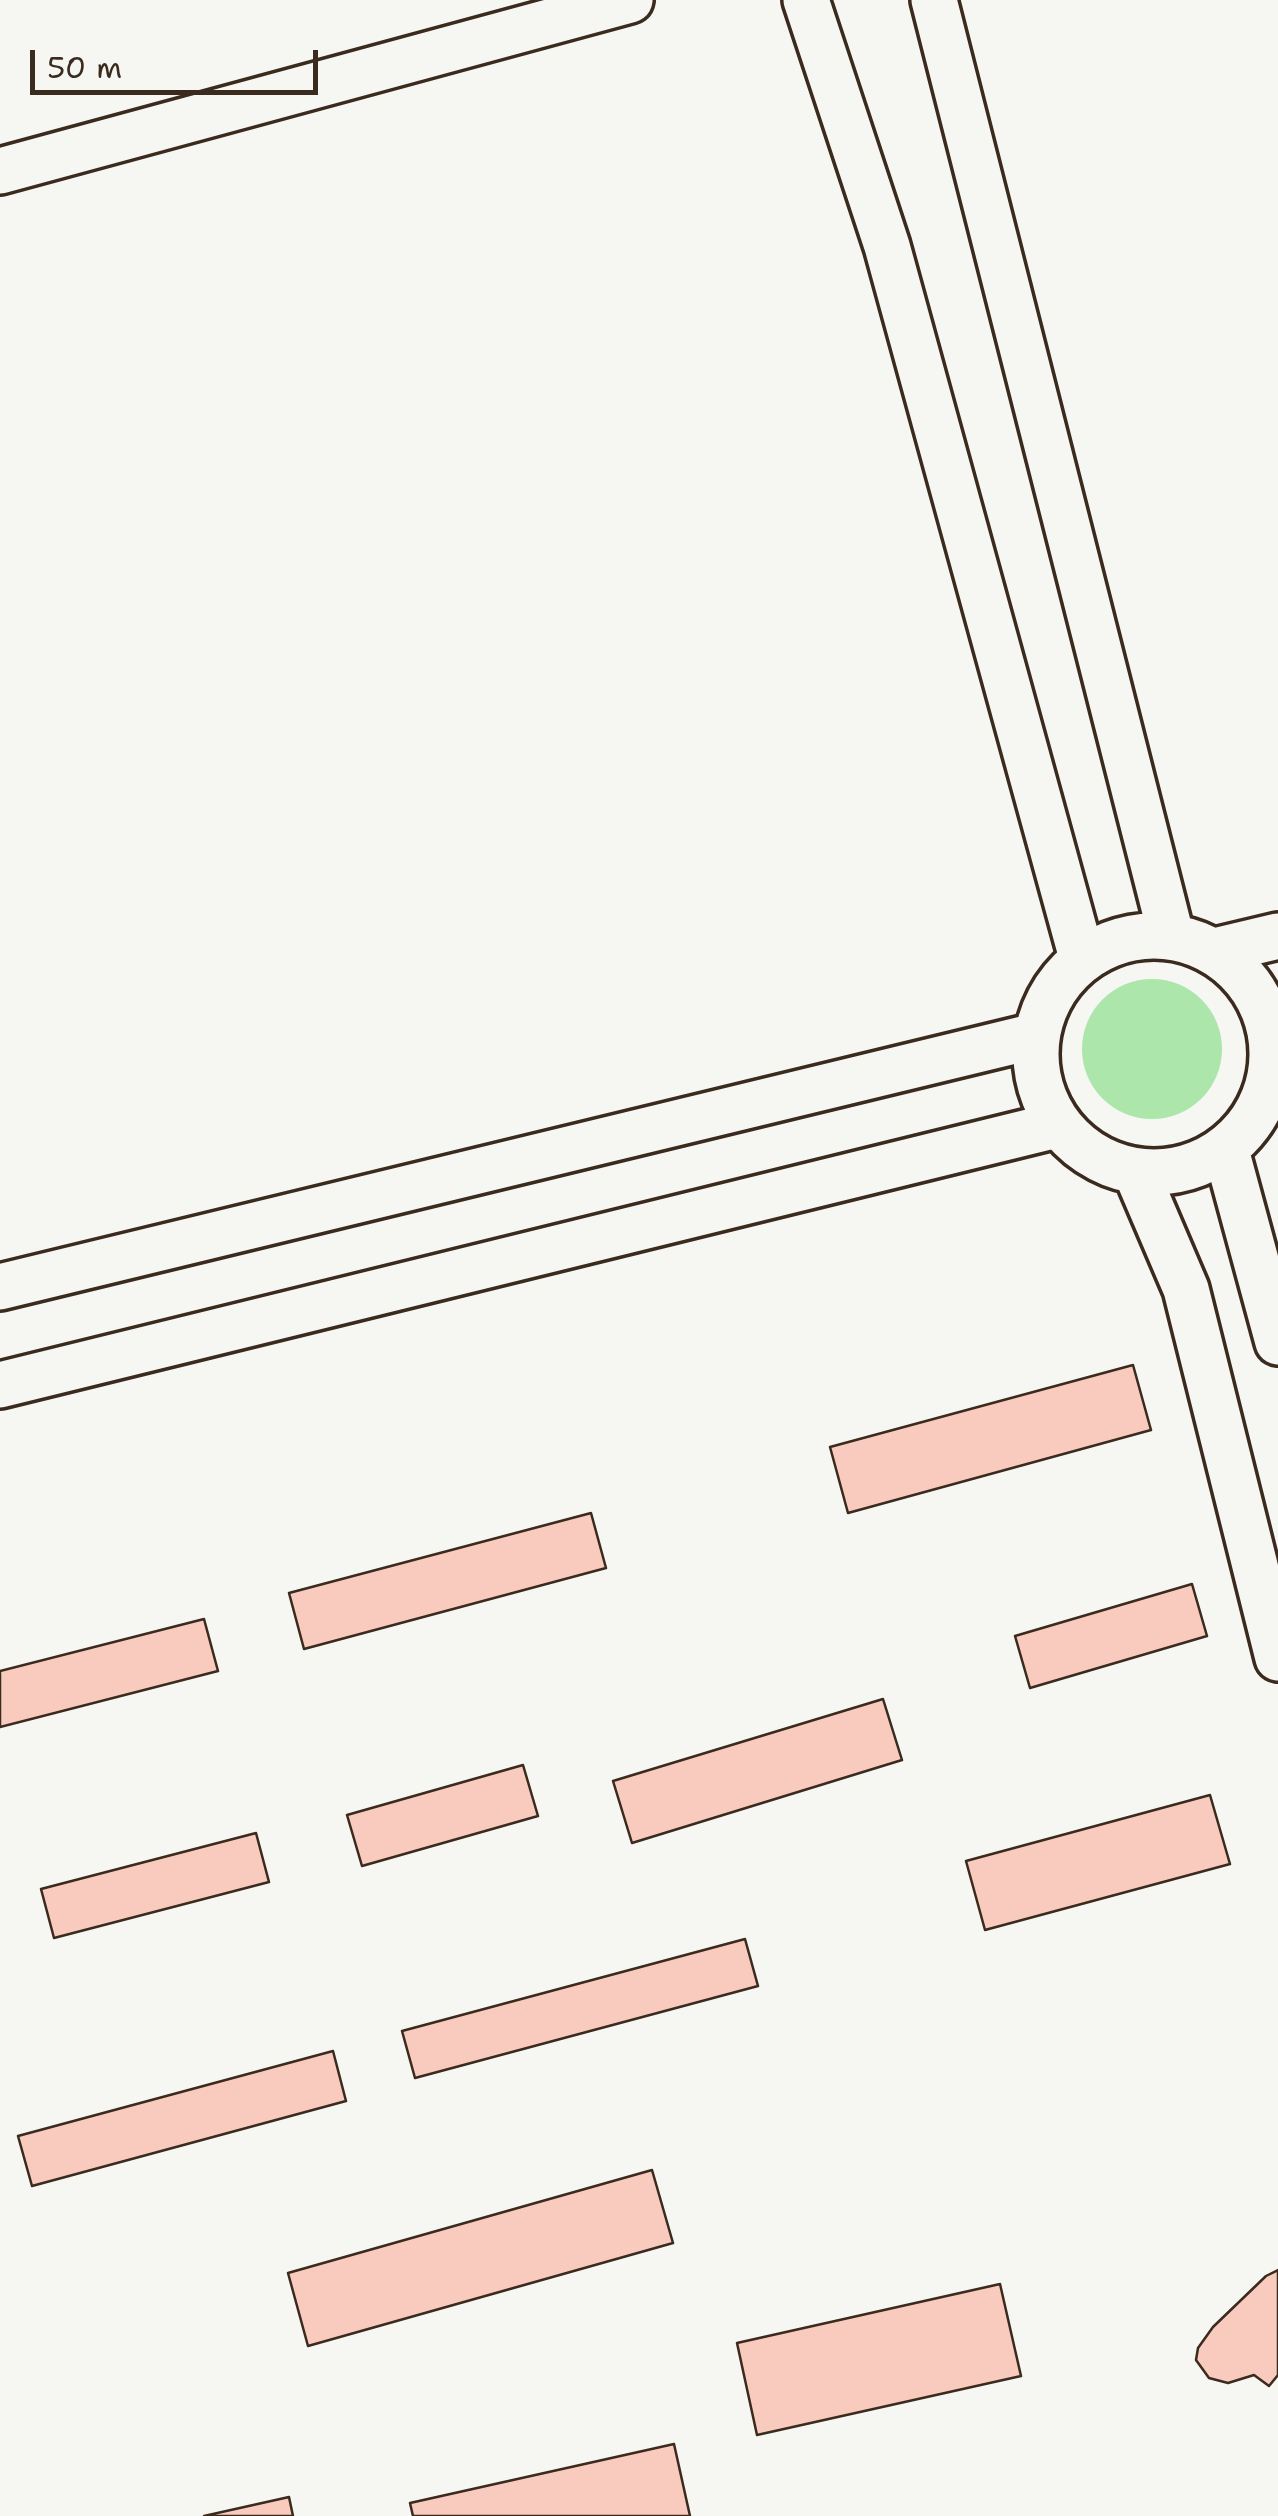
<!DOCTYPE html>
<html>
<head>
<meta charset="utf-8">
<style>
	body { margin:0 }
	#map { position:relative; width:1278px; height:2516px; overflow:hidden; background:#f6f6f2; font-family:"Shantell Sans",sans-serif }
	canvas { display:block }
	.scale { position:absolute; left:30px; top:50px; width:288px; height:45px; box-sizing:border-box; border:5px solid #3b2a1e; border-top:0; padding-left:12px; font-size:30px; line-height:35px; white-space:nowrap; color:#3b2a1e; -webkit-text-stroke:8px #f6f6f2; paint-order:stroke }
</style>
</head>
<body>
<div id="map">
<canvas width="1278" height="2516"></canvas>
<div class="scale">50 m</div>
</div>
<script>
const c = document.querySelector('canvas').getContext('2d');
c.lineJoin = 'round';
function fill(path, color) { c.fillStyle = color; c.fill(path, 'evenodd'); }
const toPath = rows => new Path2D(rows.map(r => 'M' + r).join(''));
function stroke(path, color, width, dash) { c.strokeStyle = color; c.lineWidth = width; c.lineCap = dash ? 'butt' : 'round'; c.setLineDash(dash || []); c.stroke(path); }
const green = toPath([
	'1082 1049a70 70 0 1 1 140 0a70 70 0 1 1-140 0Z'
]);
const building = toPath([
	[1133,1365,1151,1430,848,1513,830,1447,1133,1365],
	[591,1513,606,1568,304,1649,289,1593,591,1513],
	[1192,1584,1207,1636,1030,1688,1015,1636,1192,1584],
	[204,1619,218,1671,0,1727,0,1671,204,1619],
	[883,1699,902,1760,632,1843,613,1781,883,1699],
	[523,1765,538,1816,362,1866,347,1815,523,1765],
	[1210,1795,1230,1864,985,1930,966,1861,1210,1795],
	[256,1833,269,1882,54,1938,41,1889,256,1833],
	[745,1939,758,1986,415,2078,402,2031,745,1939],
	[333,2051,346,2101,32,2186,18,2136,333,2051],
	[652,2170,673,2243,308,2346,288,2273,652,2170],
	[1278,2270,1278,2375,1269,2386,1254,2375,1228,2383,1209,2378,1196,2360,1198,2348,1213,2327,1266,2276,1278,2270],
	[1000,2284,1021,2376,757,2435,737,2343,1000,2284],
	[674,2444,690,2516,413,2516,410,2503,674,2444],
	[289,2497,293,2516,204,2516,289,2497]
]);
const street = toPath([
	[806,0,887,246,1082,958],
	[934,0,1171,935],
	[0,171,630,0],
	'1036 1054a118 118 0 1 1 236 0a118 118 0 1 1-236 0Z',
	[1215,951,1278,936],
	[1226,1150,1278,1342],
	[1136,1172,1186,1289,1278,1658],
	[0,1287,1035,1036],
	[0,1385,1057,1125]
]);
fill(green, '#ace6ab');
fill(building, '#f9cbbe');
stroke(building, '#3b2a1e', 2.5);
stroke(street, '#3b2a1e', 52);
stroke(street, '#f6f6f2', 45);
</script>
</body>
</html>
